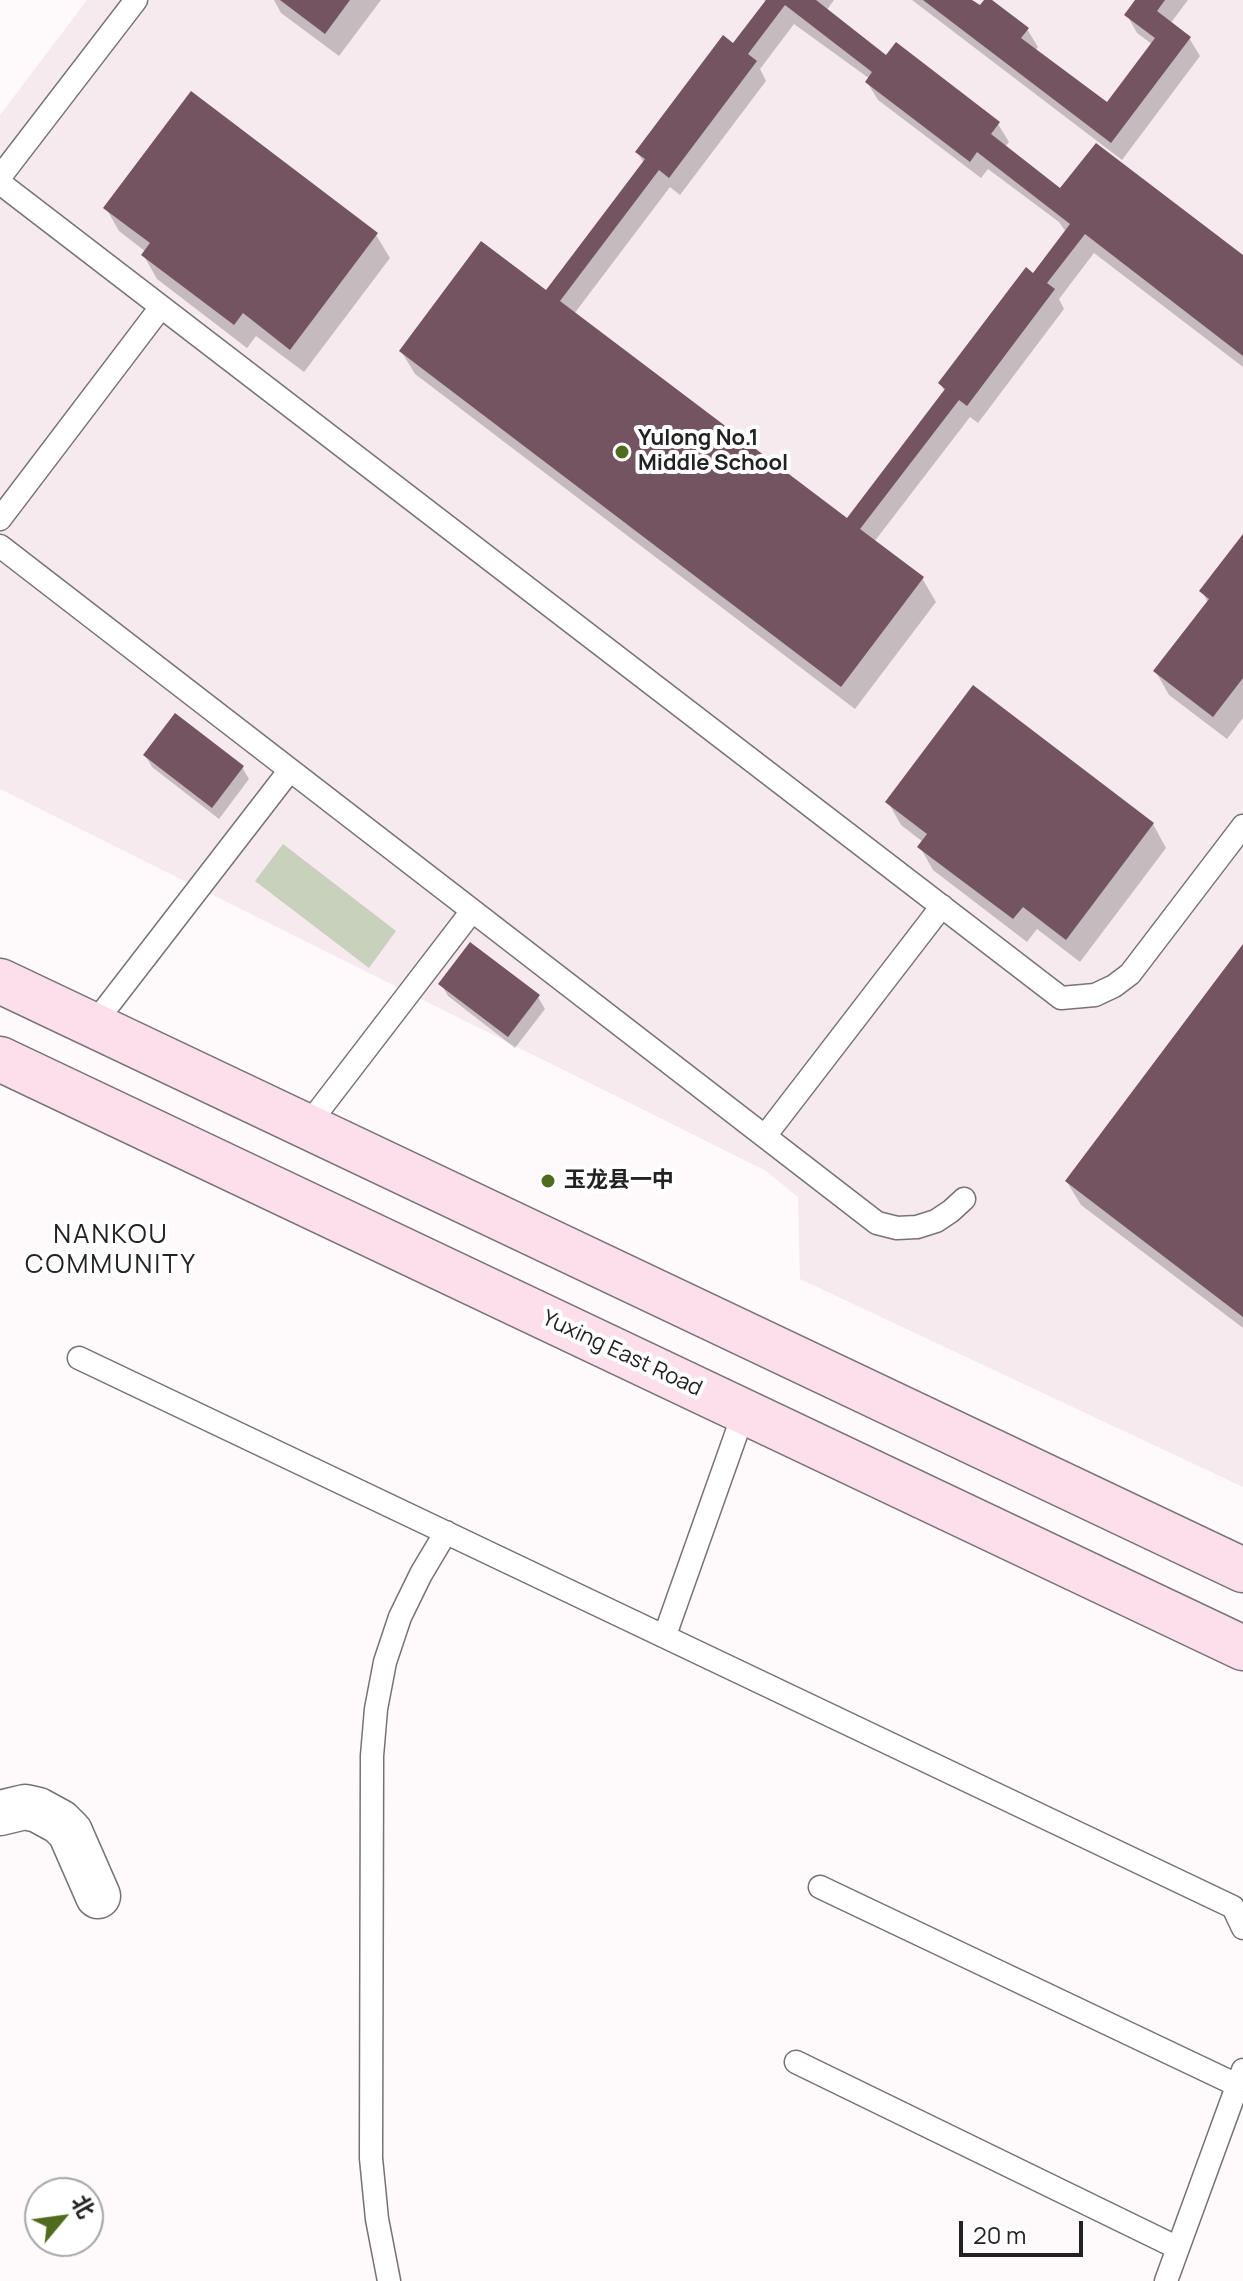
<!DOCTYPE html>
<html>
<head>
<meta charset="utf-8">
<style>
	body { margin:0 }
	#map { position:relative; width:1243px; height:2281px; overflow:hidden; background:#fef9fb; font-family:Manrope,"Noto Sans SC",sans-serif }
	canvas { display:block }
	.north { position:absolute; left:24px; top:2177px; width:80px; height:80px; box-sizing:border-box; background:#fff; border:2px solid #a7a6a7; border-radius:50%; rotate:61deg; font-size:22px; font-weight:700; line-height:32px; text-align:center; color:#232122 }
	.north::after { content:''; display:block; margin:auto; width:28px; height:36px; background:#516b1e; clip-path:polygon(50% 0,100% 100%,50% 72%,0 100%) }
	.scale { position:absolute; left:959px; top:2221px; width:124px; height:36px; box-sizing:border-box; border:4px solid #232122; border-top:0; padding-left:10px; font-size:24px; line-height:28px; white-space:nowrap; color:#232122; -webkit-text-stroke:6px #fff; paint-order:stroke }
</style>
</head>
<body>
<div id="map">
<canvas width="1243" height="2281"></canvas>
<div class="north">北</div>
<div class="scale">20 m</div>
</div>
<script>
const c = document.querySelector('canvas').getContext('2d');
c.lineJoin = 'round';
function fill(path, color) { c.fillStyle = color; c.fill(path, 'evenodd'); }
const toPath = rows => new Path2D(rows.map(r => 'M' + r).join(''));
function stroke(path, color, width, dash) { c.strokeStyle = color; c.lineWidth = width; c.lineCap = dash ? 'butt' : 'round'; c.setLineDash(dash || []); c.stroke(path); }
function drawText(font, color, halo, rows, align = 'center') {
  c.font = font + ' Manrope,"Noto Sans SC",sans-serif'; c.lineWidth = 8; c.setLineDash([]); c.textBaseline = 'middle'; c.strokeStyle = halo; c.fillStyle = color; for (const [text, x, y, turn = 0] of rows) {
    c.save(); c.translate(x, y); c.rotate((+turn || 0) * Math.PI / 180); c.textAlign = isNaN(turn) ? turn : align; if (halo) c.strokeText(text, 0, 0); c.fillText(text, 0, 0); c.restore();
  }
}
const built = toPath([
	[87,0,1243,0,1243,1487,800,1279,798,1197,766,1171,0,789,0,115]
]);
const green = toPath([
	[283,844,396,931,369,968,255,881]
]);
const shadow = toPath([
	[274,0,381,0,339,56,281,13],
	[764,0,834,0,826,11,886,57,998,124,1009,142,1004,148,1059,189,1243,258,1243,367,1094,253,1059,299,1064,309,978,423,970,417,874,542,922,578,936,602,855,709,415,374,401,351,553,298,644,163,637,152,733,46,766,2],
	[794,24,870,79,867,82,878,100,981,178,988,169,1059,222,1066,232,1033,276,940,383,945,392,847,521,574,314,670,187,680,195,766,81,760,69],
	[912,0,969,0,980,8,989,0,1027,29,1038,47,1035,51,1107,105,1153,45,1137,33,1127,15,1138,0,1188,0,1170,24,1189,38,1200,56,1122,160],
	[106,208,376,235,390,258,304,372,256,336,247,348,157,279,144,256,146,252,119,231],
	[1243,537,1243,718,1227,739,1169,695,1156,672,1208,603,1202,591],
	[145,755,242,767,249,779,219,819,152,767],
	[888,802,1153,824,1166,848,1080,962,1037,929,1027,942,933,870,920,847,923,842,901,825],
	[1243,948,1243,1328,1081,1205,1067,1182],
	[441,984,538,997,545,1009,515,1048,448,996]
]);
const building = toPath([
	[280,0,350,0,325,34],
	[766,0,816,0,886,55,896,42,1000,122,991,134,1060,188,1096,143,1243,255,1243,356,1085,234,1047,283,1055,289,967,406,959,400,860,529,924,577,841,687,399,351,481,241,546,290,645,159,635,152,723,35,733,43],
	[785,5,872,72,865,82,970,162,977,152,1070,224,1033,273,1026,267,938,383,945,389,847,518,560,301,659,170,669,178,757,61,748,54],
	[923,0,972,0,980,5,984,0,992,0,1029,28,1021,38,1107,102,1155,38,1124,15,1135,0,1165,0,1157,11,1191,37,1111,143],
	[191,91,378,233,290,350,243,313,234,325,141,255,150,243,103,208],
	[1243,534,1243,678,1213,717,1153,671,1209,599,1199,591],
	[973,685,1154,823,1066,940,1023,907,1013,919,917,847,927,834,885,802],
	[175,713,244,766,212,808,143,755],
	[470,942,540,995,508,1037,438,984],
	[1243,944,1243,1317,1065,1181]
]);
const service = toPath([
	[0,177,136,0],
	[0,183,1061,998,1095,995,1114,986,1130,974,1243,826],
	[0,519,161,307],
	[0,546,877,1223,897,1228,917,1227,936,1221,951,1211,964,1199],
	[93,1025,290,770],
	[307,1126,472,911],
	[765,1136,942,906],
	[79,1358,1233,1907,1243,1928],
	[665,1635,744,1412],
	[820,1887,1237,2085],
	[796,2062,1178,2248],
	[389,2281,377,2219,371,2158,372,1756,376,1709,385,1662,400,1617,421,1574,446,1532],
	[1166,2281,1243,2070]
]);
const minor = toPath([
	[0,1813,25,1807,38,1810,60,1822,70,1832,98,1896]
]);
const secondary = toPath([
	[0,981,1243,1570],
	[0,1059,1243,1648]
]);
const markers = [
	[622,452,8,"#516b1e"],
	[548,1181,8,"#516b1e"]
];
const poiNames = [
	["Yulong No.1",638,439],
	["Middle School",638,464],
	["玉龙县一中",564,1181]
];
const streetNames = [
	["Yuxing East Road",622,1354,25]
];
const quarterNames = [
	["NANKOU",111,1236],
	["COMMUNITY",111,1266]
];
fill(built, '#f7eaef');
fill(green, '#c7d1bb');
fill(shadow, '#0003');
fill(building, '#735460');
stroke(service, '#777375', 25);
stroke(minor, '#777375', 47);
stroke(secondary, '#777375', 47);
stroke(service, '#fff', 22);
stroke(minor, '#fff', 44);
stroke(secondary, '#fddfeb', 44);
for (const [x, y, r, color] of markers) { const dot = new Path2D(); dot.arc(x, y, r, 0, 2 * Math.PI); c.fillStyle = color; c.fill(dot); stroke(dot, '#fff', 3); }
drawText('bold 22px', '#232122', '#fff', poiNames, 'left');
drawText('22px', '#232122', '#fff', streetNames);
c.letterSpacing = '2px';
drawText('26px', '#232122', '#fff', quarterNames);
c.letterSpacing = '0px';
</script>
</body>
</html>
